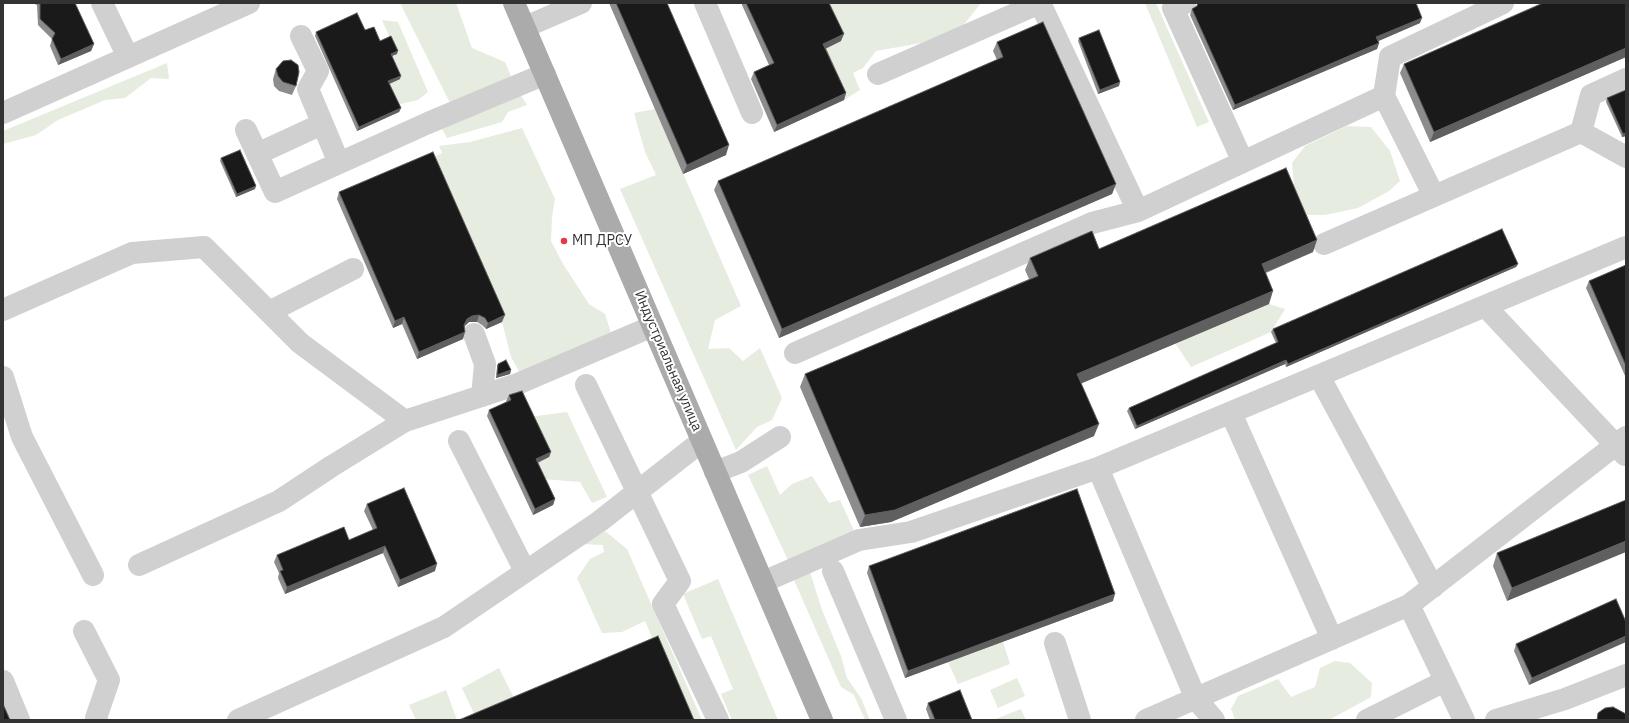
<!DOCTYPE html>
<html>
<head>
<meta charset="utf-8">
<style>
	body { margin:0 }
	#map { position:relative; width:1629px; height:723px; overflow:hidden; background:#fff; font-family:"IBM Plex Sans",sans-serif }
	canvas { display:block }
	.frame { position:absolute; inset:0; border:4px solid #333; pointer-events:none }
</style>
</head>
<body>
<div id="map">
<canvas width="1629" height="723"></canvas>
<div class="frame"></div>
</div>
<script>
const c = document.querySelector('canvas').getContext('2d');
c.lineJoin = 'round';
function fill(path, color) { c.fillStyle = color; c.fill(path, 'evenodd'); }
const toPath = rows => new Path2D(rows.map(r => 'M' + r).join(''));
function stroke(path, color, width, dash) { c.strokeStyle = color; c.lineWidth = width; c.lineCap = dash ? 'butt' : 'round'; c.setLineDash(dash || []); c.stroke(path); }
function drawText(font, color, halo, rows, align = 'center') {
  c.font = font + ' "IBM Plex Sans",sans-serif'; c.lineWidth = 4; c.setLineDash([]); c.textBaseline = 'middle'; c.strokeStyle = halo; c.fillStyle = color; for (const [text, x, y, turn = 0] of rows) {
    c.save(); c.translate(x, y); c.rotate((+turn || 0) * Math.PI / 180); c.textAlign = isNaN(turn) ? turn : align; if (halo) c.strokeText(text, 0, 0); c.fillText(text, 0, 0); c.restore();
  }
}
const green = toPath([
	[400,3,456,3,472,48,505,62,512,79,451,105],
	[824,3,981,3,962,27,921,43,876,51,863,68,853,73,860,90,844,100,821,51],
	[1145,3,1156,3,1209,122,1197,127],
	[382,20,398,22,428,92,418,100,396,105,387,85,389,57,397,54],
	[167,63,169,79,151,78,125,98,105,100,58,120,36,135,3,144,3,131],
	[520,94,527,105,508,112,502,122,447,138,442,129],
	[655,109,741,306,715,320,708,349,729,348,743,361,760,348,782,398,772,420,757,427,736,450,620,189,656,175,645,152,634,113],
	[1347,126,1371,127,1390,151,1400,181,1389,191,1358,208,1325,215,1307,215,1294,187,1292,163,1305,146],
	[522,128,555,199,552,217,551,241,563,264,589,304,605,314,612,336,520,373,511,357,502,322,431,158,442,153,439,146,470,142],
	[1269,304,1285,309,1271,332,1191,367,1175,343],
	[567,412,607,497,592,503,580,482,543,479,534,464,549,457,529,417],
	[767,466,780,495,792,484,812,476,829,503,840,500,856,535,788,560,748,475],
	[605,531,627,549,702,720,688,720,645,621,622,632,602,633,577,578,590,559,604,552,603,545,582,544],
	[810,572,822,610,841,656,847,678,861,698,870,720,865,720,854,695,841,687,794,580],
	[718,579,778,720,732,720,721,694,733,689,711,636,702,639,683,594],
	[1003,642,1010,664,958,684,948,662],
	[1335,661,1350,663,1372,683,1371,697,1329,720,1235,720,1231,709,1238,696,1278,679,1291,697,1315,687,1320,668],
	[499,668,516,702,476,718,462,688],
	[1017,678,1025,696,998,708,990,690],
	[446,690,457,720,416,720,409,705],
	[1021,709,1026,720,993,720]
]);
const minor = toPath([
	[102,3,128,57],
	[705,3,752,113],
	[1040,3,1138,211],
	[1185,3,1173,8,1243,162],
	[525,27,581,3],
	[301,36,318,71,308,89,339,163],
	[878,74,1040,3],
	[3,113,249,3],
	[246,130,275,192,428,123,545,74],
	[1581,132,1626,157],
	[257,154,322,124],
	[1434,196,1384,96,1390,57,1503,3],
	[1324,244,1581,132,1591,95,1626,79],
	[1485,306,1625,455],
	[3,310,132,253,204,247,300,343,405,421,515,385,653,326],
	[269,312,353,269],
	[474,334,485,364,482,396],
	[795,353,1092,223,1138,211,1384,96],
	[1319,376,1433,587],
	[3,377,22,437,93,575],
	[586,385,680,581,663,604,718,720],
	[1231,413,1332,639],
	[459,441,525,571],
	[1098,468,1196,699,1214,720],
	[715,472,741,462,780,437],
	[139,565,279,501,332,466,405,421],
	[833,571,896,720],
	[763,582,859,540,911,532,1098,468,1626,247],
	[1409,605,1464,720],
	[84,631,109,680,96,718,97,720],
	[1055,643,1080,720],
	[3,681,19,720],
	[238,720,444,627,600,521,702,441],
	[1146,720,1409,605,1626,437],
	[1367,720,1445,681],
	[1496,720,1565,699,1626,675]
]);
const major = toPath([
	[514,3,822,720]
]);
const wall = toPath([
	[32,3,75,3,94,44,91,51,58,65,50,46,52,39,38,25,37,5],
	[609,3,667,3,726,155,683,174],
	[742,3,829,3,841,41,826,48,846,93,844,100,774,132,751,79,754,72,769,65,742,5],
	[1197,3,1416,3,1420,23,1378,41,1379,43,1377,49,1233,110,1190,15,1192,9,1197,6],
	[1626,3,1626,57,1430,142,1400,73,1404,64],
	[365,30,397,54,392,56,400,79,389,84,401,108,399,112,357,131,315,36,316,32],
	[1079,38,1119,86,1098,94,1078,41],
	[997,42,1116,184,1112,194,779,338,714,190,718,181,997,60,993,51],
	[276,69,296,86,292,95,279,91,274,86,273,79],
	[1607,98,1626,136,1622,137,1606,102],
	[221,158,255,189,236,197,220,161],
	[339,192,502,322,486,329,482,325,477,322,469,322,464,326,463,339,417,359,402,324,393,328,337,199],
	[1099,249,1313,252,1266,273,1269,304,1081,383,1094,436,891,522,860,527,800,387,805,374,1029,279,1025,270,1030,258],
	[1518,264,1516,267,1286,367,1285,364,1135,429,1127,411,1129,408,1276,343,1271,332,1273,329],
	[1626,265,1626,378,1586,288,1589,281],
	[498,364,511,370,510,374,496,378,497,367],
	[509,395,551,452,549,457,538,463,555,499,553,505,533,515,487,416,489,410,507,402,506,401],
	[1626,500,1507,601,1493,566,1497,553],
	[367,504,435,571,398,587,383,553,285,594,278,578,279,573,274,562,277,555,349,540,373,530,364,511],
	[869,566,1113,601,905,678,867,573],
	[1616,599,1529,685,1514,651,1516,644],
	[928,703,972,720,930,720,926,709]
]);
const shadedWall = toPath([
	[1422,18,1420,23,1374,43,1376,37],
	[844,34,841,41,821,51,823,44],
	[1379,43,1377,49,1233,110,1235,105],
	[94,44,91,51,58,65,61,59],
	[1626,48,1626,57,1430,142,1434,132],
	[398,51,397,54,389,57,391,54],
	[401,76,400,79,387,85,388,81],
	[1120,82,1119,86,1098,94,1100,90],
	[846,93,844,100,774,132,777,125],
	[401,108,399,112,357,131,359,127],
	[1626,133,1626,136,1622,137,1623,134],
	[729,145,726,155,683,174,687,165],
	[1116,184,1112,194,779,338,782,329],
	[256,186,255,189,236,197,237,194],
	[1317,240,1313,252,1257,276,1262,264],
	[1518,264,1516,267,1286,367,1288,364],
	[1273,291,1269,304,1073,387,1077,374],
	[479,315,477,322,469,322,465,326,462,331,467,319,472,316],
	[505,315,502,322,486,329,488,323],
	[404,317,402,324,393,328,395,321],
	[465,332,463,339,417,359,419,352],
	[1286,360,1285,364,1135,429,1137,426],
	[511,370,510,374,496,378,497,375],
	[1099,424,1094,436,891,522,860,527,865,515],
	[551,452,549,457,534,464,536,459],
	[555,499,553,505,533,515,535,509],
	[1626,541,1626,552,1507,601,1512,588],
	[385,546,383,553,285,594,287,587],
	[437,564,435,571,398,587,400,580],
	[1115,594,1113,601,905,678,908,671],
	[1626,636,1626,642,1529,685,1532,678]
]);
const building = toPath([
	[40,3,75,3,94,44,61,59,52,39,55,33,40,19,40,3],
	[616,3,667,3,729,145,687,165,616,3],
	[746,3,829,3,844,34,823,44,846,93,777,125,754,72,774,63,746,3],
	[1198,3,1416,3,1422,18,1376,37,1379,43,1235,105,1192,9,1197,6,1198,3],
	[1543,3,1626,3,1626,48,1434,132,1404,64,1543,3],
	[357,13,365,30,374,27,380,41,391,36,398,51,391,54,401,76,388,81,401,108,359,127,316,32,357,13],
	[1043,22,1116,184,782,329,718,181,1003,57,997,42,1043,22],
	[1099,30,1120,82,1100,90,1079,38,1099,30],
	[291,60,298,65,299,72,296,86,283,82,278,76,276,69,283,61,291,60],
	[1626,90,1626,133,1623,134,1607,98,1626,90],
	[240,150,256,186,237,194,221,158,240,150],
	[433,152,505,315,488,323,485,318,479,315,472,316,467,319,464,325,465,332,419,352,404,317,395,321,339,192,433,152],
	[1286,168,1317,240,1262,264,1273,291,1077,374,1099,424,895,510,865,515,805,374,1038,276,1030,258,1092,231,1099,249,1286,168],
	[1502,229,1518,264,1288,364,1286,360,1137,426,1129,408,1278,342,1273,329,1502,229],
	[1626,265,1626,366,1589,281,1626,265],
	[506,360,511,370,497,375,498,364,506,360],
	[522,391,551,452,536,459,555,499,535,509,489,410,511,400,509,395,522,391],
	[404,488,437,564,400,580,385,546,287,587,280,571,283,570,277,555,344,527,349,540,377,528,367,504,404,488],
	[1077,489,1115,594,908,671,869,566,1077,489],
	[1626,500,1626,541,1512,588,1497,553,1626,500],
	[1616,599,1626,622,1626,636,1532,678,1516,644,1616,599],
	[658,636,694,720,459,720,658,636],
	[960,690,972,720,935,720,928,703,960,690],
	[3,704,10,720,3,720,3,704],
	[1613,707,1626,714,1626,717,1625,720,1597,720,1598,713,1605,708,1613,707]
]);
const markers = [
	[564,241,4,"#e63946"]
];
const poiNames = [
	["МП ДРСУ",572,241]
];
const streetNames = [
	["Индустриальная улица",668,361,67]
];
fill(green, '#e6ecdf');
stroke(minor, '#d0d0d0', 22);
stroke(major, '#ababab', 22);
fill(wall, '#8c8c8c');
fill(shadedWall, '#5f5f5f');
fill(building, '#1a1a1a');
stroke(building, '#5f5f5f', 1);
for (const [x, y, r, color] of markers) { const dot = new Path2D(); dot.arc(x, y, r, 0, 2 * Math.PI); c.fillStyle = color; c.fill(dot); stroke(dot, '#fff', 1.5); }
drawText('14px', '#333', '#fff', poiNames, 'left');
drawText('14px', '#333', '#fff', streetNames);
</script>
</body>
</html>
